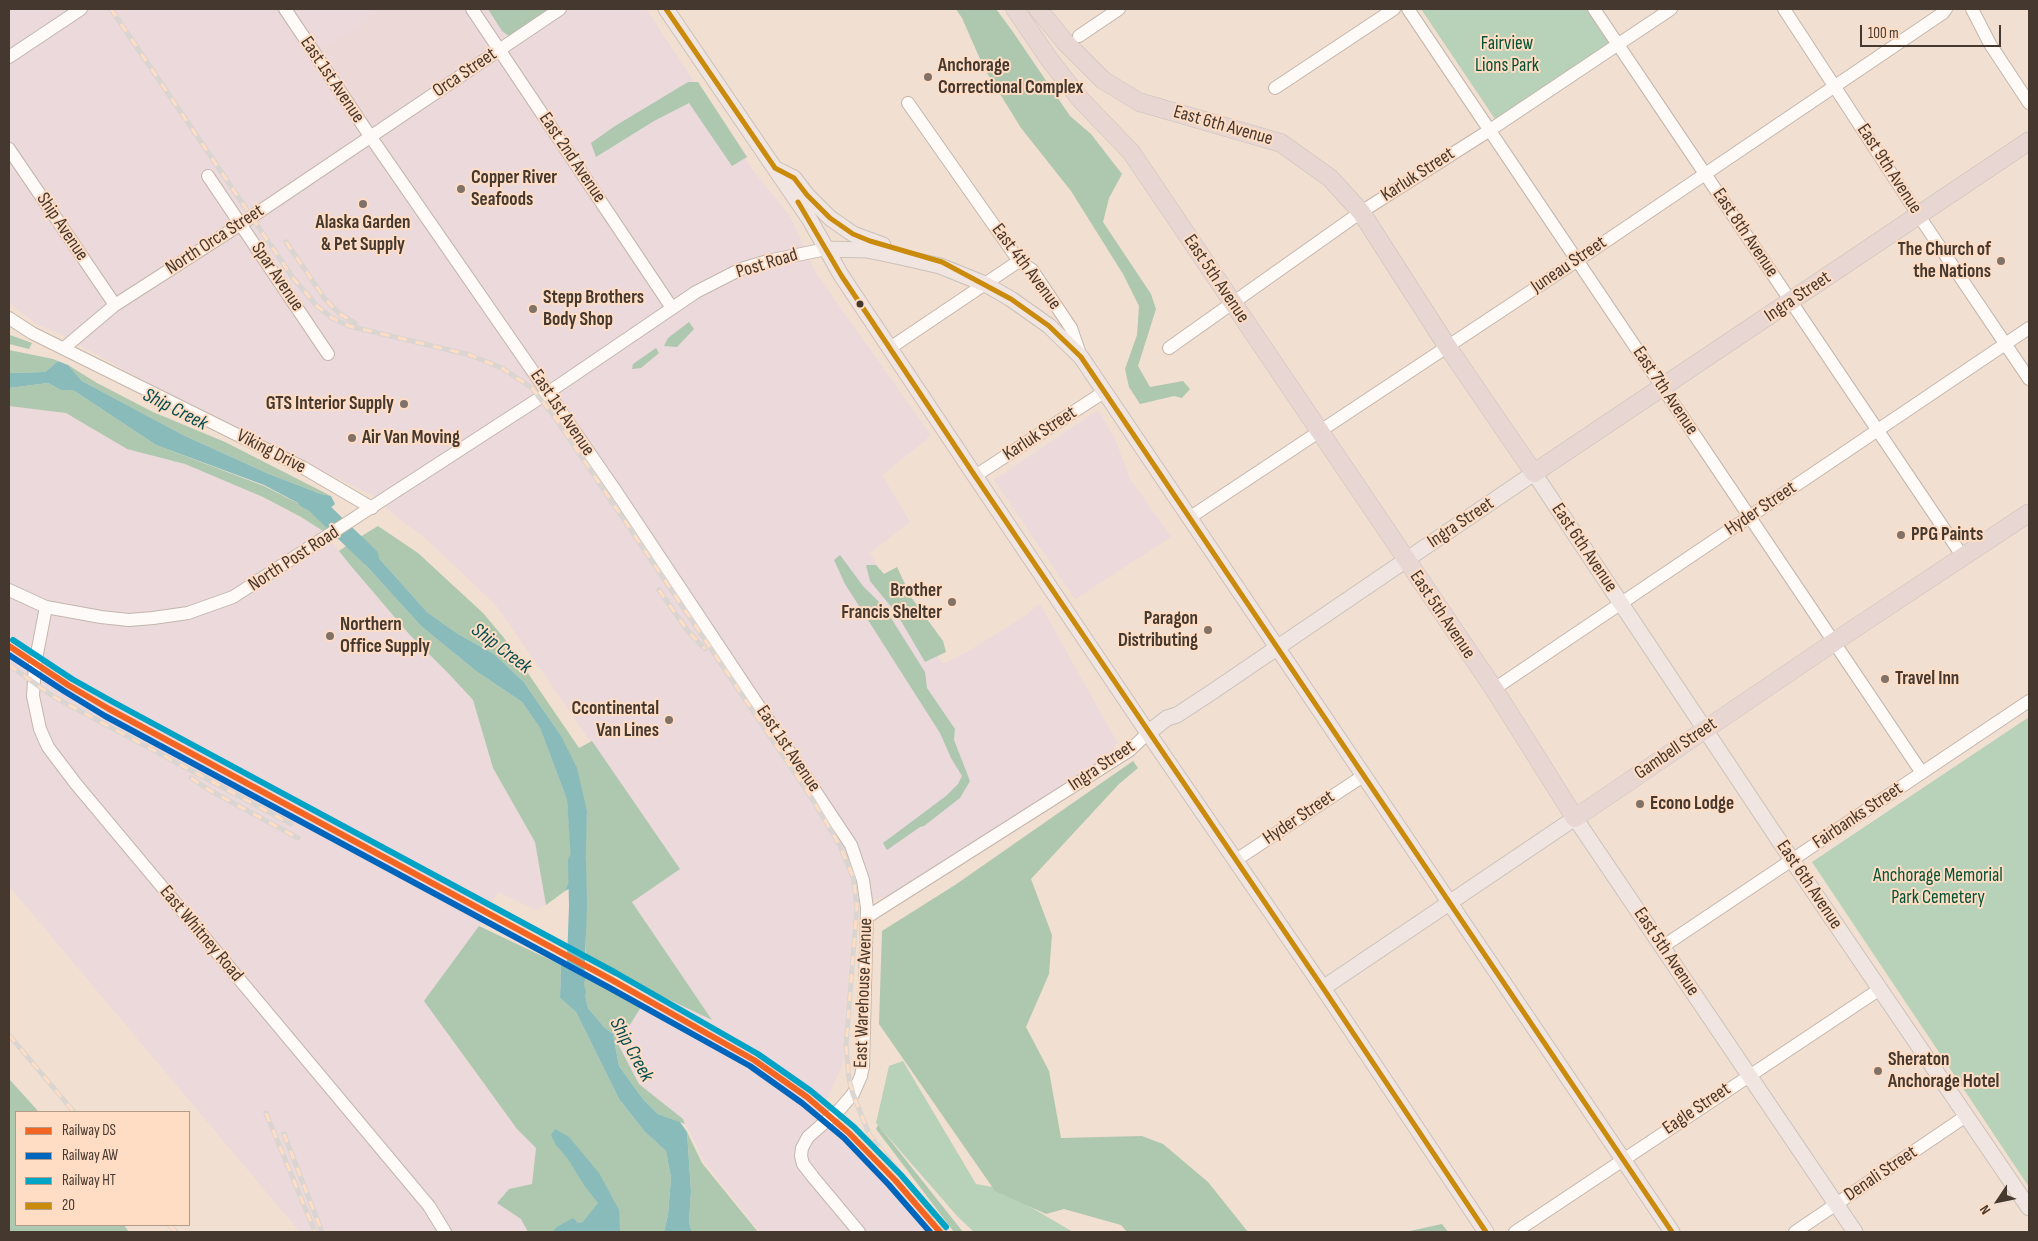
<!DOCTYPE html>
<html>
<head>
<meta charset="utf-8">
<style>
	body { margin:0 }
	#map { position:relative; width:2038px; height:1241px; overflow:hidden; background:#f1dfd1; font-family:"Sofia Sans Condensed",sans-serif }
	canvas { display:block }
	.frame { position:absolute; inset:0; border:10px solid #45382e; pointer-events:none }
	.legend { position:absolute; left:15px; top:1111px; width:175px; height:115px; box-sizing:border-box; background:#feddc4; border:1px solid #b49b88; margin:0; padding:6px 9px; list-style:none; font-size:15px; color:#45382e }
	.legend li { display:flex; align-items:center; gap:10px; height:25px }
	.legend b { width:25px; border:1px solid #b49b88 }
	.north { position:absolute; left:1973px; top:1176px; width:50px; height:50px; -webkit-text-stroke:4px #feddc4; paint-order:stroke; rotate:236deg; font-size:14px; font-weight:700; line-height:20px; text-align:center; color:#45382e }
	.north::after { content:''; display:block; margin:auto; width:18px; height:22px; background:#45382e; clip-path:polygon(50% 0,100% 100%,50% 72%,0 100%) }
	.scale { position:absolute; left:1860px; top:25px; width:141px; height:22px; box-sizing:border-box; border:2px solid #45382e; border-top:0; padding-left:6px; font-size:15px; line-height:18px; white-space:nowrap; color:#45382e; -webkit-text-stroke:4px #feddc4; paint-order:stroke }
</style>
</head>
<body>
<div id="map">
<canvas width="2038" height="1241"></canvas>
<div class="frame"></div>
<ul class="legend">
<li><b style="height:6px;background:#f26522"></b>Railway DS</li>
<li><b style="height:6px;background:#0065bd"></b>Railway AW</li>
<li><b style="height:6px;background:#03a3c6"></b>Railway HT</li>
<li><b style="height:6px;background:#ca8a0c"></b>20</li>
</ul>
<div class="north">N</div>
<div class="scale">100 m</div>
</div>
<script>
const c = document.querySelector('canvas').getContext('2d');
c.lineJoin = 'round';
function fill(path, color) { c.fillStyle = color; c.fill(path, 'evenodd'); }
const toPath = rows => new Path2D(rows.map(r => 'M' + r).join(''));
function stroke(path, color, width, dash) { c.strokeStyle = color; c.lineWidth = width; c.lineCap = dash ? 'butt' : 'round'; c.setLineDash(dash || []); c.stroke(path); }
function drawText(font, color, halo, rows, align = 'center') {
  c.font = font + ' "Sofia Sans Condensed",sans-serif'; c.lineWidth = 4; c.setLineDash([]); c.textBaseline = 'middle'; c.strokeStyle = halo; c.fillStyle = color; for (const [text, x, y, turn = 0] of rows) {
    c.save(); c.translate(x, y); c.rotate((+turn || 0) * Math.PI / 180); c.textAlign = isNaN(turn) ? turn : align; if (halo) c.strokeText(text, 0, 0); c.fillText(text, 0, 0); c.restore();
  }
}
const industrial = toPath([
	[9,9,646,9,752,169,791,218,815,272,930,434,926,440,882,475,910,522,870,553,883,577,943,664,967,652,1022,618,1040,604,1117,742,1111,754,891,895,854,905,845,1019,844,1061,818,1119,838,1134,873,1168,928,1232,760,1232,705,1163,683,1119,639,1084,618,1044,651,991,711,1019,632,901,679,869,496,605,423,536,398,518,372,495,217,421,58,333,36,324,9,303],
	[9,406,66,413,127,449,185,464,263,497,320,528,409,634,449,674,473,700,493,768,535,842,546,905,536,910,498,892,479,926,447,1034,517,1129,536,1147,532,1184,509,1189,528,1232,300,1232,9,886],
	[1098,410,1115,439,1130,479,1171,537,1075,599,994,480]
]);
const medical = toPath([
	[382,9,459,9,486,50,374,124,323,48]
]);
const green = toPath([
	[1421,9,1589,9,1612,41,1495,119],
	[2029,717,2029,1187,1812,862],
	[903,1061,976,1184,998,1188,1073,1232,974,1232,958,1217,876,1123,889,1066]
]);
const forest = toPath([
	[488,9,550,9,509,36,502,31],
	[956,9,996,9,1013,32,1070,116,1091,134,1122,174,1109,198,1103,222,1151,294,1156,309,1138,366,1150,387,1183,381,1190,389,1182,398,1174,396,1140,404,1129,387,1125,369,1137,335,1139,306,1123,274,1071,191,1021,128,984,68,962,18],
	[688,82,698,82,747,157,732,166,689,103,654,121,596,157,591,143,615,126],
	[689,322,694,329,677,347,664,346,668,338],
	[9,334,10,335,32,343,29,349,9,344],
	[656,348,659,353,641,368,632,369,633,364],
	[9,350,53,359,58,361,45,372,9,373],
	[68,365,97,383,153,412,225,442,331,496,321,494,269,474,183,435,82,381],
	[48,383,61,390,73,390,156,445,264,486,317,513,329,528,323,531,301,517,263,497,185,464,127,449,66,413,9,406,9,388],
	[378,526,418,553,483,613,504,638,579,748,592,741,680,869,632,902,712,1020,651,991,586,956,585,850,587,811,560,734,523,681,494,654,458,634,427,612,360,537],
	[349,544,362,561,421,626,476,671,522,702,540,728,567,800,573,875,565,891,546,905,535,842,493,768,473,700,449,674,409,634,351,566,339,551],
	[840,555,863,586,884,607,925,672,927,688,955,729,954,740,970,781,960,798,924,826,920,827,887,850,883,843,946,796,958,784,962,776,951,758,940,733,845,584,834,560],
	[866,565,876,565,884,574,897,567,911,597,943,641,946,652,925,662,897,614,870,581],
	[1133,761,1138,768,1119,784,1031,879,1052,935,1049,974,1026,1027,1049,1071,1061,1138,1142,1136,1163,1144,1208,1182,1248,1232,1127,1232,1121,1225,1064,1209,1046,1214,995,1191,879,1024,882,931,955,885],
	[479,926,561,965,560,998,576,1012,619,1099,645,1132,666,1151,671,1178,668,1215,664,1232,528,1232,521,1219,497,1203,509,1189,532,1184,536,1148,517,1129,424,1001],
	[588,973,641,1007,618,1044,639,1084,683,1119,685,1124,658,1114,643,1099,619,1066,613,1034,604,1027,588,1008,583,986],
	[9,1079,39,1112,16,1112,16,1225,124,1225,129,1232,9,1232],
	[878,1125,963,1232,954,1232,876,1129],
	[687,1132,702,1163,758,1232,692,1232,689,1223,691,1191],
	[1442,1224,1448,1232,1404,1232,1405,1232]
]);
const water = toPath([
	[58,361,68,365,82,381,183,435,269,474,321,494,331,496,335,504,320,517,317,513,264,485,156,445,73,390,61,390,48,383,9,388,9,373,45,372],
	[360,537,427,612,458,634,494,654,523,681,560,734,577,768,587,811,585,880,565,891,572,875,567,800,540,728,522,702,476,671,421,626,362,561,349,544],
	[561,965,588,973,583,986,588,1008,604,1027,613,1034,619,1066,643,1099,658,1114,680,1122,687,1132,691,1191,689,1223,692,1232,664,1232,668,1215,671,1178,666,1151,645,1132,619,1099,576,1012,560,998],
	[555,1129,569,1137,599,1173,619,1210,620,1232,552,1232,557,1227,573,1218,578,1223,583,1222,598,1203,584,1185,568,1159,556,1145,551,1135]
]);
const river = toPath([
	[306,499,314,503,370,557],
	[577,992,575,988,578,906,577,861]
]);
const minor = toPath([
	[285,9,370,136,615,490,851,845,863,880,867,908,863,1066,861,1076,853,1094,840,1109,808,1137,802,1148,801,1156,803,1164,813,1177,859,1232],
	[472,9,672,308],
	[1408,9,1922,773],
	[1594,9,1963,557],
	[1784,9,1919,216,2029,379],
	[1972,9,1990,44,2029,103],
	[1079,36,1119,9],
	[9,57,81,9],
	[1275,88,1394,9],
	[908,103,1019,261,1032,270,1071,328,1081,357],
	[9,149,115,305],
	[208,176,328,354],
	[9,318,32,333,302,467,372,508],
	[64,348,115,305,241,224,560,9],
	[890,348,1019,261],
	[1169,348,1361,212,1490,130,1671,9],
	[975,476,1104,392],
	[1189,518,1578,260,1943,13,1946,9],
	[9,590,46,607,101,617,129,620,153,618,188,613,233,597,549,392,696,292,741,269,768,261,826,249],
	[46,607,35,664,33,696,40,729,48,747,76,784,429,1206,445,1232],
	[1494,689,2029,328],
	[1236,860,1363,776],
	[867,917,1130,750,1148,733],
	[1662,947,2029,701],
	[1515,1232,1880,989],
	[1795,1232,1966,1116]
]);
const major = toPath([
	[666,9,810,220,841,275,975,476,1142,724,1323,988,1486,1232],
	[776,169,794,178,807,195,830,218,853,234,883,245],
	[826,249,867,250,896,256,940,266,985,284,1011,299,1049,326,1081,357,1672,1232],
	[1148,733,1167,718,1177,715,1212,692,1534,473,1792,860,2029,1208],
	[1323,988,1575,818,1855,1232]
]);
const highway = toPath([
	[1015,9,1049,59,1081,100,1131,152,1494,689,1575,818,1834,642,2029,513],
	[1038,9,1065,42,1103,80,1139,102,1281,143,1330,178,1361,212,1447,346,1534,473,2029,141]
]);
const rail = toPath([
	[111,9,293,278,317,306,332,318,349,326,470,355,502,368,532,388,556,419,813,800,840,846,853,877,857,905,846,1045,849,1079,853,1094,869,1134,923,1202,945,1232],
	[286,242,325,299,340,314,355,323],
	[659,590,687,630,705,649],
	[9,665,54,697,291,824],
	[191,778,211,791,298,838],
	[9,1035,74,1112],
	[266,1113,315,1232],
	[284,1134,322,1232],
	[169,1225,176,1232]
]);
const bus1 = toPath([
	[666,9,775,168,794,178,807,195,830,218,853,234,870,241,942,262,1011,299,1049,326,1081,357,1672,1232],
	[798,202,841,275,975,476,1323,988,1486,1232]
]);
const rail1 = toPath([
	[9,646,68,685,109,709,612,980,754,1060,807,1097,849,1133,895,1180,940,1232]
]);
const rail2 = toPath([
	[9,655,64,691,105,716,608,987,750,1066,802,1103,844,1138,889,1185,930,1232]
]);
const rail3 = toPath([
	[13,640,72,679,113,702,616,973,758,1054,811,1091,854,1127,901,1175,946,1227]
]);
const markers = [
	[928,77,5,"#817267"],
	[461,189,5,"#817267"],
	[363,204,5,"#817267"],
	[2001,261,5,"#817267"],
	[860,304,4.5,"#45382e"],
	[533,309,5,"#817267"],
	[404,404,5,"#817267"],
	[352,438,5,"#817267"],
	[1901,535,5,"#817267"],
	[952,602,5,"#817267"],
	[1208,630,5,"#817267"],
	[330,636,5,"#817267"],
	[1885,679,5,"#817267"],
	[669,720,5,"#817267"],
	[1640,804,5,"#817267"],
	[1878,1071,5,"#817267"]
];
const parkNames = [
	["Fairview",1507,44],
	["Lions Park",1507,66],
	["Anchorage Memorial",1938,876],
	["Park Cemetery",1938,898]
];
const poiNames = [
	["Anchorage",938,66],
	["Correctional Complex",938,88],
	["Copper River",471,178],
	["Seafoods",471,200],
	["Alaska Garden",363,223,"center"],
	["& Pet Supply",363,245,"center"],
	["The Church of",1991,250,"right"],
	["the Nations",1991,272,"right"],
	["Stepp Brothers",543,298],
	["Body Shop",543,320],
	["GTS Interior Supply",394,404,"right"],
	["Air Van Moving",362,438],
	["PPG Paints",1911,535],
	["Brother",942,591,"right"],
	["Francis Shelter",942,613,"right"],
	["Paragon",1198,619,"right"],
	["Distributing",1198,641,"right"],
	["Northern",340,625],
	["Office Supply",340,647],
	["Travel Inn",1895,679],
	["Ccontinental",659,709,"right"],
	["Van Lines",659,731,"right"],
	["Econo Lodge",1650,804],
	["Sheraton",1888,1060],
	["Anchorage Hotel",1888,1082]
];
const streetNames = [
	["Orca Street",465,73,-34],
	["East 1st Avenue",332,80,56],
	["East 6th Avenue",1223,126,16],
	["East 2nd Avenue",572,158,56],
	["East 9th Avenue",1889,169,57],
	["Karluk Street",1418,175,-33],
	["Ship Avenue",62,227,56],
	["East 8th Avenue",1745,233,56],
	["North Orca Street",215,240,-33],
	["Post Road",767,264,-17],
	["Juneau Street",1569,265,-34],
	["East 4th Avenue",1026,267,53],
	["Spar Avenue",277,277,56],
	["East 5th Avenue",1216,279,56],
	["Ingra Street",1798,297,-34],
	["East 7th Avenue",1665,391,56],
	["East 1st Avenue",562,413,56],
	["Karluk Street",1040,434,-33],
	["Viking Drive",271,452,27],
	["Hyder Street",1761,509,-34],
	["Ingra Street",1461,523,-34],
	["East 6th Avenue",1584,548,56],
	["North Post Road",294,559,-33],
	["East 5th Avenue",1442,615,56],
	["East 1st Avenue",788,749,56],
	["Gambell Street",1676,749,-34],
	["Ingra Street",1102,766,-34],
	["Fairbanks Street",1858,816,-34],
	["Hyder Street",1299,818,-34],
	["East 6th Avenue",1809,885,56],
	["East Whitney Road",201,934,50],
	["East 5th Avenue",1666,952,56],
	["East Warehouse Avenue",864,993,-88],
	["Eagle Street",1697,1109,-34],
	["Denali Street",1881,1174,-34]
];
const waterNames = [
	["Ship Creek",175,410,27],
	["Ship Creek",501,649,37],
	["Ship Creek",631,1050,61]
];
fill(industrial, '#ebd9db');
fill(medical, '#edd8d8');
fill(green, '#b8d1b9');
fill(forest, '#aec7af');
fill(water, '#89bbbb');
stroke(river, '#89bbbb', 18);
stroke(minor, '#c4b6ab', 14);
stroke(major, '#cac1b9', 17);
stroke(highway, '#cac1b9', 19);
stroke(minor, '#fdfaf8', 12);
stroke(major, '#f0e5e1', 15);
stroke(highway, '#e7d6d2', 18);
stroke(rail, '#dad5d1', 5);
stroke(rail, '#feddc4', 3, [9]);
stroke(bus1, '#ca8a0c', 5);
stroke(rail1, '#f26522', 6);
stroke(rail2, '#0065bd', 6);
stroke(rail3, '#03a3c6', 6);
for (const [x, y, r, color] of markers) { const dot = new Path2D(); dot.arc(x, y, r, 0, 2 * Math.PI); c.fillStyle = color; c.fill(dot); stroke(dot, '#feddc4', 2); }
drawText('19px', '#025234', '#feddc4', parkNames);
drawText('bold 19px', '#45382e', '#feddc4', poiNames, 'left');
drawText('19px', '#45382e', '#feddc4', streetNames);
drawText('italic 20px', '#034e53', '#feddc4', waterNames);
</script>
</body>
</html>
